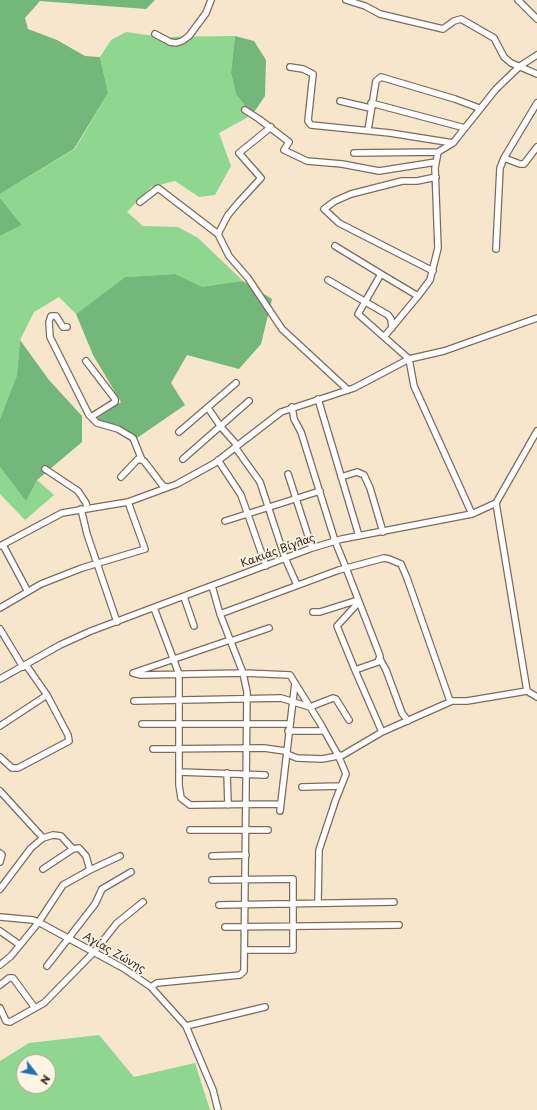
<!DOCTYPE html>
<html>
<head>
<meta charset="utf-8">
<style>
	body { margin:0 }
	#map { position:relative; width:537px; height:1110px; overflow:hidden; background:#f5e6cc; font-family:"Playpen Sans",sans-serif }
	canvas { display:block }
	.north { position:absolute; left:16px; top:1054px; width:40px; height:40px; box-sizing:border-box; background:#fcf5e5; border:1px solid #afa495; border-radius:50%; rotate:121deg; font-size:11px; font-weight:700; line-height:16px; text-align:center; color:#3b2a1e }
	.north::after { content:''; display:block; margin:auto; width:14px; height:18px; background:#1f6fb2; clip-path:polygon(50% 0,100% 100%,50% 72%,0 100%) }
</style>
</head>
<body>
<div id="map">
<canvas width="537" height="1110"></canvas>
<div class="north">N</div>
</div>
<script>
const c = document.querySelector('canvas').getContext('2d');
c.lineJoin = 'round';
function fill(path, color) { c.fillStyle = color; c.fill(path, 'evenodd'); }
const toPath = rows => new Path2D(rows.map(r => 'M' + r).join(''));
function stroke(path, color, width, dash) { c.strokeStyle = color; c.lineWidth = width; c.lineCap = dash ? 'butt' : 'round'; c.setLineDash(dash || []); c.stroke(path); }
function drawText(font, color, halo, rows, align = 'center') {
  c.font = font + ' "Playpen Sans",sans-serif'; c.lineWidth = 3.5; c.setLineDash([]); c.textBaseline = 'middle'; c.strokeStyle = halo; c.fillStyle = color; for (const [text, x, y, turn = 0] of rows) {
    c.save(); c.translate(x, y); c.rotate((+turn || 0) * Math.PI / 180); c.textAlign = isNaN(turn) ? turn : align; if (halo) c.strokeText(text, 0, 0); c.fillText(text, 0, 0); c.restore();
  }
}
const green = toPath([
	[126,32,161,37,235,36,231,73,236,94,252,115,219,133,231,166,215,195,199,197,175,181,151,187,127,212,143,226,178,227,198,238,243,281,202,288,175,274,125,277,76,314,59,297,34,312,20,340,17,375,0,419,0,236,22,225,0,198,0,194,75,149,108,93,100,57,111,40],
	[0,467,26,500,37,480,54,495,25,520,0,494],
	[99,1035,134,1077,195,1063,210,1110,0,1110,0,1061,29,1043],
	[24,1062,48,1062,48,1086,24,1086]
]);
const forest = toPath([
	[0,0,155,0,146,9,40,1,25,18,28,29,57,40,85,56,100,57,108,93,74,149,0,194],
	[235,36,254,41,266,60,265,96,252,115,236,94,231,73],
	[0,198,22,225,0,236],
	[175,274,202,287,243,281,272,299,261,344,239,369,187,355,171,383,185,405,137,438,96,419,121,402,93,355,76,314,125,277],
	[20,340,49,380,82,416,82,442,37,480,26,501,0,467,0,419,17,375]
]);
const minor = toPath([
	[346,0,365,6,380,14,443,29,454,21,461,19,494,38,504,57,511,63,537,74],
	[518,0,537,19],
	[155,34,170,42,176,43,182,41,189,36,206,13,211,0],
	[290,67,303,69,313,74,308,121,311,125,390,133,453,143,496,89,520,66,537,55],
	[340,101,370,108],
	[371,103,465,128],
	[245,110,259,119,289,142,284,150,307,161,342,164,379,171,436,162],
	[368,130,376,81,381,77,455,99,479,108],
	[438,152,453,143],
	[354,153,438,152,435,168,438,248,430,280,418,296],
	[504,158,520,164,524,164,537,147],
	[140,202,158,188,218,234,228,215,238,203,261,178,239,153,271,127],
	[218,234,229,256,248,278,282,329,348,390],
	[335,246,381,274],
	[496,249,500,168,504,158,537,103],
	[433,271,339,223,324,209,335,201,351,194,402,181,417,181,436,177],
	[328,280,388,315,391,319,392,328],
	[67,327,63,327,56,316,51,316,49,322,50,337,89,415,97,423,118,429,133,438,142,460],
	[384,337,418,296,381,274,358,314,409,359,414,386,472,514],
	[86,361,115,399,115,402,91,417],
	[318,399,359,536],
	[292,407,294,419,301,432,335,541,346,568,380,656,378,662,355,670,337,626,359,602],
	[208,408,221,427,237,445],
	[179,432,236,383],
	[235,447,260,482,285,558,297,585],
	[183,459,249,401],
	[218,460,241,495,266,566],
	[45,469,78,491,86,503,87,508],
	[288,474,312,548],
	[121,477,138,459,144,461,163,486,167,487],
	[341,477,357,472,364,475,370,488,383,532],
	[496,503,527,691],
	[81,509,87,534,117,622],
	[225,521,320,491],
	[3,545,27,590],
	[0,546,62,513,128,502,177,484,215,463,281,412,354,388,409,359,444,351,537,318],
	[212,586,220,614,243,673,290,675,320,723,339,757,346,774,336,799,319,850,318,902],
	[184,597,194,626],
	[0,608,41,584,82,568,145,549,128,502],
	[154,608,179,674,179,785,181,798,190,805,280,804],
	[313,612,320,612,358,600],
	[220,614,339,570,384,558,389,559,401,564,407,578,450,701,467,701,527,691,537,697],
	[0,629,23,667],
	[231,641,269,628],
	[380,659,386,670,402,713,408,721],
	[355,670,382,732,452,701],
	[0,679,60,645,91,631,312,548,342,539,472,514,496,503,537,431],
	[134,701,281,698,310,707,333,698,336,699,349,720],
	[142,724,289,724],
	[0,726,47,695,26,665],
	[288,731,324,731],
	[153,749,264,748,285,751,287,754,297,758,322,759,343,755,382,732],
	[0,757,12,768,18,768,69,741,68,735,47,695],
	[179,772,265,775],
	[227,773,228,805],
	[302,787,341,786],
	[0,791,43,838],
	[280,811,295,683],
	[190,830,268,830],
	[0,853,2,855,0,862],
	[212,856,246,855],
	[90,870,120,856],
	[212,880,293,879,293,950,245,950],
	[0,889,31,848,43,838,53,835,61,836,73,849,43,869],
	[219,905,394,902],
	[0,917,33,920,42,924,123,968,151,987,186,1026,213,1090,218,1110],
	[225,927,399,925],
	[0,931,20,945],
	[0,965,11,956,38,923,63,885,90,870,86,856,79,848,73,849],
	[47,966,95,904,102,889,131,872],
	[0,985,9,978,13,978,35,1008],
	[151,987,157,983,240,975,244,971,247,692,243,673,141,675,133,673,230,640],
	[0,1008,6,1021,10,1022,44,1003,94,952,117,923,143,902],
	[186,1026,265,1007]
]);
const streetNames = [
	["Κακιάς Βίγλας",278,551,-20],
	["Αγίας Ζώνης",114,953,30]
];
fill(green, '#8fd690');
fill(forest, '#73b77a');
stroke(minor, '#7c6c5b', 8);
stroke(minor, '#fff', 5.5);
drawText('11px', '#3b2a1e', '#fcf5e5', streetNames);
</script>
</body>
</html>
